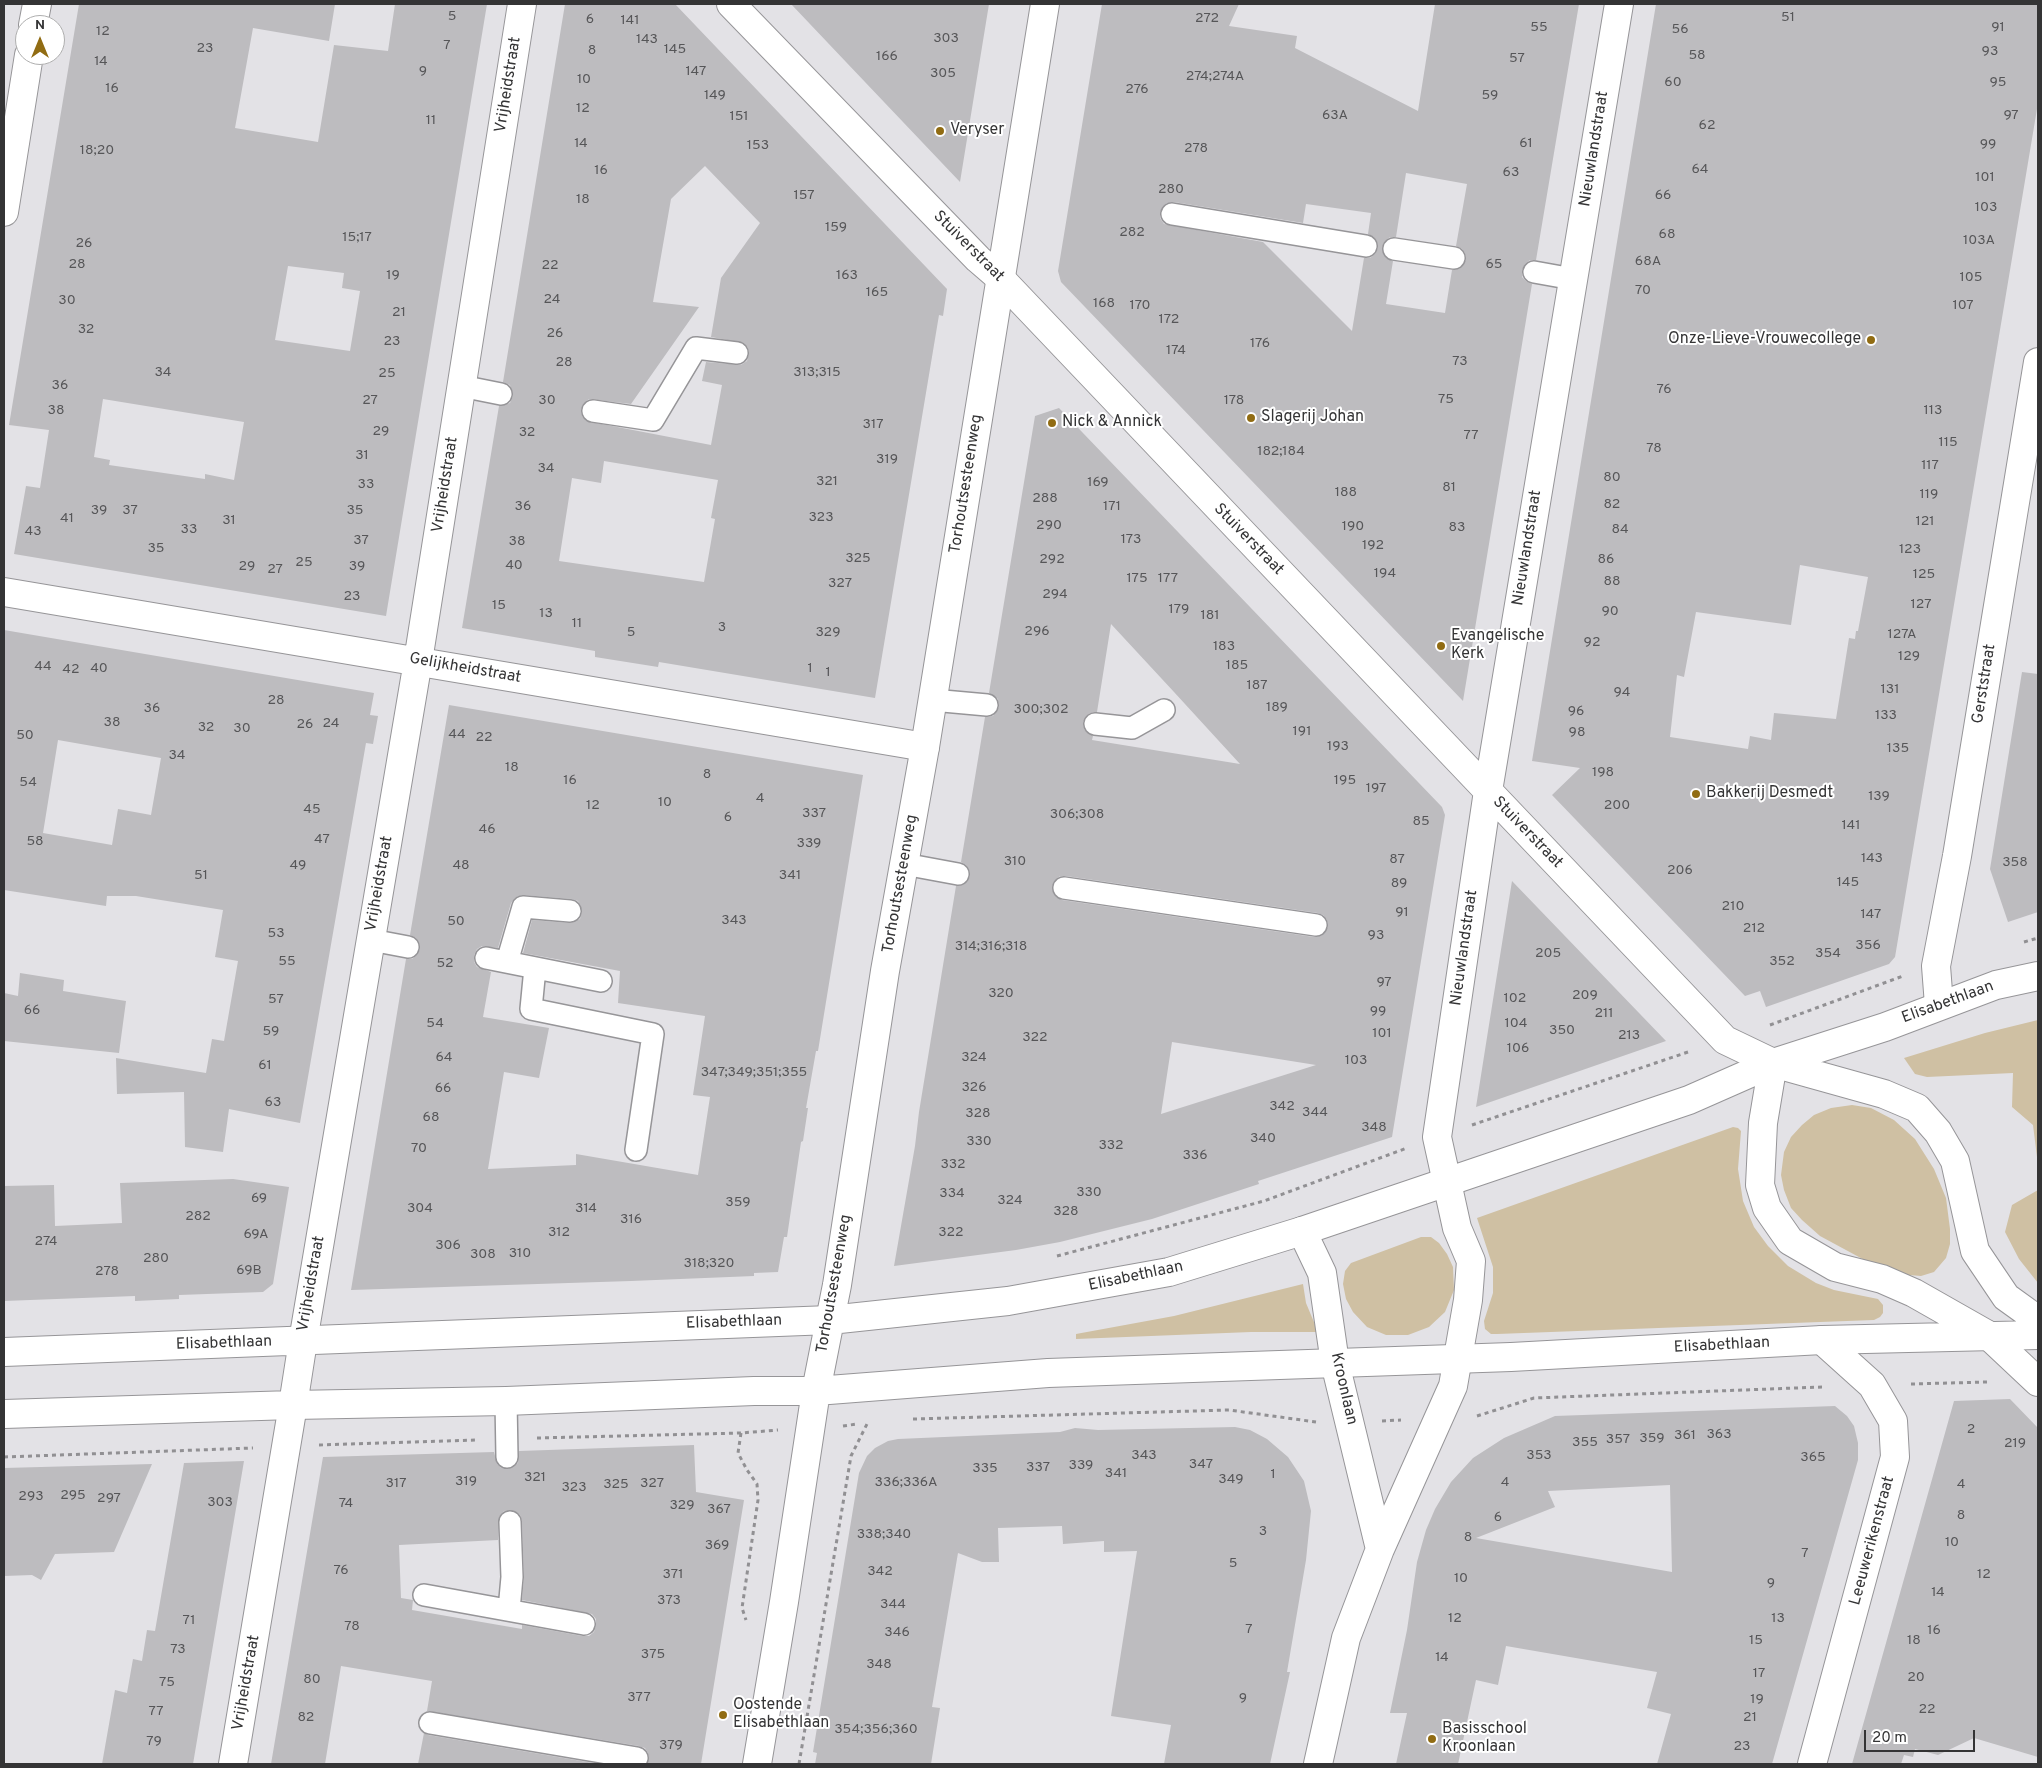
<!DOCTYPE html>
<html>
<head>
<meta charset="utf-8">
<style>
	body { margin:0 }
	#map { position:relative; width:2042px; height:1768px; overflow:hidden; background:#e3e2e6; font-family:Overpass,sans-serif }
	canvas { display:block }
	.frame { position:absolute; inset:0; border:5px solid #343435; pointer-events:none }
	.north { position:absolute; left:15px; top:15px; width:50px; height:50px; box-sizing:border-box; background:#fff; border:1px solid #aeaeae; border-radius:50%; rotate:0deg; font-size:14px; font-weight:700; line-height:20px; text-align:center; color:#343435 }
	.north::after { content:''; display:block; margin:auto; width:18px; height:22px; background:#916c13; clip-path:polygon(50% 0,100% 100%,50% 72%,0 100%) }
	.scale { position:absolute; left:1864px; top:1730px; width:111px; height:22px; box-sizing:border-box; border:2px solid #343435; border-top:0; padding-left:6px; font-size:15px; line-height:18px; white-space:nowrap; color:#343435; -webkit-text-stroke:4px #fff; paint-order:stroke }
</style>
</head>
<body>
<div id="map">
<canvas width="2042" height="1768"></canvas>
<div class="frame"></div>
<div class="north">N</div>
<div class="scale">20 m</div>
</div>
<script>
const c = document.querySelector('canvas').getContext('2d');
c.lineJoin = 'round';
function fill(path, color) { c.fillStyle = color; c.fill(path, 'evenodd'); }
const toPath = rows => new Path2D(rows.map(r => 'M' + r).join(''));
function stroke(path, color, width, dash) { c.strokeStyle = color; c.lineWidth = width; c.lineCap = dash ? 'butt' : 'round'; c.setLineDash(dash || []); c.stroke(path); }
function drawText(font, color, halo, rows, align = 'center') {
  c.font = font + ' Overpass,sans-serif'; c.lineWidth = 4; c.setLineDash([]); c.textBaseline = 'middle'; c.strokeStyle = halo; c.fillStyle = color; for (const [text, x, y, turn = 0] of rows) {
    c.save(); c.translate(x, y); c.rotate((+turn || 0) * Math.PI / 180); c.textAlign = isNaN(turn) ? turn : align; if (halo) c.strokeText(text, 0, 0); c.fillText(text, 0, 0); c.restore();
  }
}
const green = toPath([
	[2038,1020,2038,1165,2033,1125,2012,1107,2013,1073,1927,1077,1915,1074,1904,1058,1985,1033],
	[1852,1105,1871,1108,1894,1120,1915,1139,1934,1169,1946,1198,1950,1229,1950,1244,1946,1258,1934,1272,1921,1276,1909,1275,1870,1263,1820,1236,1802,1220,1791,1208,1784,1190,1781,1175,1784,1152,1791,1137,1802,1125,1814,1115,1831,1108],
	[1733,1127,1738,1128,1741,1131,1738,1169,1743,1201,1754,1227,1768,1246,1788,1266,1816,1283,1834,1290,1878,1299,1883,1305,1883,1313,1880,1317,1874,1320,1497,1334,1491,1334,1485,1329,1484,1321,1493,1293,1493,1267,1477,1218],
	[2038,1190,2038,1283,2019,1259,2005,1232,2012,1205],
	[1421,1237,1431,1237,1439,1243,1447,1254,1453,1267,1454,1290,1445,1312,1429,1327,1408,1335,1386,1335,1367,1327,1353,1312,1346,1299,1343,1284,1345,1271,1351,1263],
	[1303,1284,1306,1303,1316,1327,1316,1332,1251,1332,1076,1339,1076,1334,1174,1316]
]);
const building = toPath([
	[79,4,335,4,329,41,253,28,235,128,318,142,334,45,388,51,395,4,487,4,386,616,14,554,26,486,40,488,49,430,9,425],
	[288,266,344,273,342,288,360,291,350,351,275,340],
	[103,399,244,422,234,480,205,474,205,479,109,465,110,460,94,457],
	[565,4,675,4,947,289,943,316,939,315,875,698,659,662,658,667,595,657,595,651,462,628,499,406,510,403,513,396,510,385,503,382],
	[705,166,760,223,721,278,711,337,744,343,748,348,749,354,747,361,741,365,706,362,702,381,722,385,711,445,586,421,582,416,581,410,584,403,589,399,631,404,699,307,653,302,671,199],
	[604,461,718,480,711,518,715,519,704,582,559,561,572,478,601,483],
	[791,4,989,4,960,182,846,62],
	[1102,4,1239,4,1229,26,1297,36,1295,48,1418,111,1435,4,1579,4,1536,260,1530,260,1525,264,1522,270,1522,277,1526,281,1532,284,1463,701,1061,282,1058,271],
	[1406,173,1467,184,1456,246,1462,249,1465,253,1466,260,1459,269,1452,270,1445,313,1386,304,1393,261,1386,258,1382,248,1385,241,1390,237,1396,237],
	[1174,202,1303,223,1306,204,1371,213,1368,234,1374,237,1378,248,1375,254,1370,258,1364,258,1352,331,1263,242,1164,224,1160,218,1160,212,1163,206,1167,203],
	[1656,4,2038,4,2038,103,1895,957,1889,964,1766,1007,1760,991,1745,996,1552,795,1580,768,1532,761],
	[1800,565,1868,577,1858,631,1856,631,1855,639,1849,638,1836,719,1774,713,1771,740,1750,736,1748,749,1670,737,1677,675,1684,677,1696,612,1791,625],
	[1059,408,1442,807,1445,815,1392,1137,1258,1181,1259,1184,1152,1219,1060,1242,1016,1250,894,1266,915,1146,919,1112,956,886,967,882,970,876,966,865,961,862,985,717,993,716,999,707,998,699,989,693,1035,416],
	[1111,624,1174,692,1240,764,1092,740,1093,736,1084,729,1083,722,1090,713,1097,712],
	[1060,876,1066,876,1318,913,1323,915,1327,920,1328,927,1321,936,1314,937,1062,900,1056,897,1052,887,1055,880],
	[1172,1042,1316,1065,1161,1114],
	[4,630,374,693,370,715,378,716,373,744,366,743,300,1123,229,1109,223,1152,185,1147,184,1092,117,1094,116,1058,206,1073,212,1039,224,1041,238,961,215,957,223,910,136,896,107,896,106,906,4,890],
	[58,740,161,758,151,815,118,809,112,845,43,833],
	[2022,672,2038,674,2038,912,2008,922,1990,869],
	[449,705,863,775,818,1051,816,1051,806,1108,808,1108,803,1141,801,1142,787,1237,784,1237,778,1272,754,1273,754,1276,631,1281,351,1290,406,959,412,959,417,955,420,949,416,938,410,935],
	[524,895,572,899,578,901,582,912,580,919,569,923,532,920,523,953,620,971,618,1003,705,1016,693,1095,710,1097,698,1175,576,1154,576,1165,488,1169,504,1072,539,1078,549,1028,483,1017,491,972,477,967,474,962,474,955,477,949,482,946,498,948,511,903,518,896],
	[1512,881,1666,1041,1476,1107,1488,1031],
	[20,973,64,980,63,991,126,1001,119,1053,4,1041,4,993,18,996],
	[233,1179,289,1187,273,1284,263,1292,179,1295,179,1299,135,1301,135,1296,4,1301,4,1186,54,1185,55,1226,122,1223,120,1183],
	[2010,1399,2038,1428,2038,1757,1974,1738,1938,1755,1915,1749,1913,1757,1904,1755,1901,1764,1852,1764,1954,1401],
	[1835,1406,1847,1416,1854,1426,1858,1443,1858,1460,1772,1764,1657,1764,1671,1714,1647,1708,1657,1672,1506,1646,1498,1685,1476,1680,1458,1764,1396,1764,1407,1713,1390,1713,1407,1630,1417,1562,1426,1530,1435,1509,1451,1482,1473,1458,1504,1438,1555,1416],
	[1670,1485,1672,1572,1476,1538,1555,1507,1548,1491],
	[1235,1427,1250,1430,1267,1439,1288,1457,1304,1481,1311,1511,1306,1560,1287,1672,1290,1672,1270,1764,1164,1764,1171,1725,1111,1716,1137,1551,1104,1552,1104,1541,1063,1544,1062,1526,998,1528,999,1562,982,1562,958,1553,932,1707,940,1708,931,1764,815,1764,817,1753,813,1752,859,1473,867,1456,875,1448,888,1441,898,1439,1060,1432,1075,1428,1098,1430],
	[694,1445,696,1492,744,1500,701,1764,647,1764,648,1753,645,1748,639,1746,427,1711,432,1681,341,1666,325,1764,271,1764,323,1457,494,1452,497,1464,501,1468,508,1469,518,1463,519,1451],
	[510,1510,520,1515,522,1522,524,1577,522,1600,592,1614,596,1619,596,1626,594,1632,589,1636,582,1636,522,1625,522,1629,412,1610,413,1600,401,1598,399,1545,498,1540,499,1517,504,1511],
	[244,1461,193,1764,102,1764,115,1690,127,1693,133,1659,142,1661,147,1630,155,1631,184,1463],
	[152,1464,114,1552,55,1554,41,1580,32,1575,4,1576,4,1468],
	[424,1733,428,1735,599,1764,418,1764]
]);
const path = toPath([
	[2024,942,2038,938],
	[1770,1025,1903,976],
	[1472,1125,1691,1051],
	[1057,1256,1264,1201,1407,1148],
	[1911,1384,1987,1382],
	[1477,1416,1534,1398,1822,1387],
	[913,1419,1229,1410,1316,1422],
	[1382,1421,1401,1420],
	[843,1426,857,1424],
	[741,1433,738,1453,747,1470,757,1484,758,1500,742,1608,746,1620],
	[537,1438,741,1433,778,1430],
	[319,1445,478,1440],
	[4,1457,253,1448],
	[799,1764,851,1456,868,1422]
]);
const lane = toPath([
	[1172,214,1366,246],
	[1394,249,1454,258],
	[1534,272,1573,279],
	[461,386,501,394],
	[593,411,653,420,696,348,737,353],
	[932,700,987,705],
	[1095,724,1132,728,1164,710],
	[904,864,958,874],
	[1064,888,1316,925],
	[371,940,408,947],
	[486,958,601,981],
	[507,962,523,907,570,911],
	[535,968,531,1009,653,1034,636,1150],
	[506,1401,507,1457],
	[424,1595,584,1624],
	[509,1610,512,1577,510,1522],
	[430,1723,637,1758]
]);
const street = toPath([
	[731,4,978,259,1000,278,1725,1040,1773,1063],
	[33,25,37,4],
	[4,212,29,55],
	[4,592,925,747],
	[1939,1005,1936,966,1957,856,2038,362],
	[1302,1231,1322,1273,1335,1363,1380,1549],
	[1988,1335,2038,1382],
	[303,1341,418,661,522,4],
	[233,1764,293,1405],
	[1318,1764,1346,1638,1380,1549,1453,1386,1468,1300,1471,1261,1457,1228,1437,1137,1488,791,1619,4],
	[1812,1764,1895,1457,1893,1421,1872,1385,1822,1340]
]);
const secondary = toPath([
	[830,1320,837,1285,885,971,925,747,1045,4]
]);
const primary = toPath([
	[1773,1063,1763,1123,1760,1185,1767,1208,1790,1241,1835,1267,1882,1279,1914,1293,1988,1335],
	[1773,1063,1884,1094,1917,1108,1938,1132,1955,1161,1975,1251,2006,1297,2038,1320],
	[4,1352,830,1320,1008,1301,1169,1272,1302,1231,1689,1100,1773,1063,1885,1027,1996,985,2038,976],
	[293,1405,303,1341],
	[4,1414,293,1405,506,1401,754,1391,816,1391,1048,1373,1511,1357,1822,1340,2038,1335],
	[757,1764,784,1602,816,1391,830,1320]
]);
const markers = [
	[940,131,5,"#916c13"],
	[1871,340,5,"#916c13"],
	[1251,418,5,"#916c13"],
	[1052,423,5,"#916c13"],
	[1441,646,5,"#916c13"],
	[1696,794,5,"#916c13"],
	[723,1715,5,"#916c13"],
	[1432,1739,5,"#916c13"]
];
const numberNames = [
	["5",452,17],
	["51",1788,18],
	["272",1207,19],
	["6",590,20],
	["141",630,21],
	["55",1539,28],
	["91",1998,28],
	["56",1680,30],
	["12",103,32],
	["303",946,39],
	["143",647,40],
	["7",447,46],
	["23",205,49],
	["145",675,50],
	["8",592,51],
	["93",1990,52],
	["58",1697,56],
	["166",887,57],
	["57",1517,59],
	["14",101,62],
	["9",423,72],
	["147",696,72],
	["305",943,74],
	["274;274A",1215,77],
	["10",584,80],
	["60",1673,83],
	["95",1998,83],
	["16",112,89],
	["276",1137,90],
	["149",715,96],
	["59",1490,96],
	["12",583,109],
	["63A",1335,116],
	["97",2011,116],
	["151",739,117],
	["11",431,121],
	["62",1707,126],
	["14",581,144],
	["61",1526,144],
	["99",1988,145],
	["153",758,146],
	["278",1196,149],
	["18;20",97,151],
	["64",1700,170],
	["16",601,171],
	["63",1511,173],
	["101",1985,178],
	["280",1171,190],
	["157",804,196],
	["66",1663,196],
	["18",583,200],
	["103",1986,208],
	["159",836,228],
	["282",1132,233],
	["68",1667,235],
	["15;17",357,238],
	["103A",1979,241],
	["26",84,244],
	["68A",1648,262],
	["28",77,265],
	["65",1494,265],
	["22",550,266],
	["19",393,276],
	["163",847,276],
	["105",1971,278],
	["70",1643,291],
	["165",877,293],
	["24",552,300],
	["30",67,301],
	["168",1104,304],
	["170",1140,306],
	["107",1963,306],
	["21",399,313],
	["172",1169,320],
	["32",86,330],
	["26",555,334],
	["23",392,342],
	["176",1260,344],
	["174",1176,351],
	["73",1460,362],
	["28",564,363],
	["34",163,373],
	["313;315",817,373],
	["25",387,374],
	["36",60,386],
	["76",1664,390],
	["75",1446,400],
	["27",370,401],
	["30",547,401],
	["178",1234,401],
	["38",56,411],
	["113",1933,411],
	["317",873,425],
	["29",381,432],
	["32",527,433],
	["77",1471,436],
	["115",1948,443],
	["78",1654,449],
	["182;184",1281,452],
	["31",362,456],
	["319",887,460],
	["117",1930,466],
	["34",546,469],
	["80",1612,478],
	["321",827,482],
	["169",1098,483],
	["33",366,485],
	["81",1449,488],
	["188",1346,493],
	["119",1929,495],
	["288",1045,499],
	["82",1612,505],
	["36",523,507],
	["171",1112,507],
	["39",99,511],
	["37",130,511],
	["35",355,511],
	["323",821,518],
	["41",67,519],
	["31",229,521],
	["121",1925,522],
	["290",1049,526],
	["190",1353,527],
	["83",1457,528],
	["33",189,530],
	["84",1620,530],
	["43",33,532],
	["173",1131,540],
	["37",361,541],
	["38",517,542],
	["192",1373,546],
	["35",156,549],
	["123",1910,550],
	["325",858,559],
	["292",1052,560],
	["86",1606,560],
	["25",304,563],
	["40",514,566],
	["29",247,567],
	["39",357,567],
	["27",275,570],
	["194",1385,574],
	["125",1924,575],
	["175",1137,579],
	["177",1168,579],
	["88",1612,582],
	["327",840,584],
	["294",1055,595],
	["23",352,597],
	["127",1921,605],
	["15",499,606],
	["179",1179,610],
	["90",1610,612],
	["13",546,614],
	["181",1210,616],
	["11",577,624],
	["3",722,628],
	["296",1037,632],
	["5",631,633],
	["329",828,633],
	["127A",1902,635],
	["92",1592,643],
	["183",1224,647],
	["129",1909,657],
	["185",1237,666],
	["44",43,667],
	["40",99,669],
	["1",810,669],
	["42",71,670],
	["1",828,673],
	["187",1257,686],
	["131",1890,690],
	["94",1622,693],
	["28",276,701],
	["189",1277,708],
	["36",152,709],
	["300;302",1041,710],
	["96",1576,712],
	["133",1886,716],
	["38",112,723],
	["24",331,724],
	["26",305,725],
	["32",206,728],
	["30",242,729],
	["191",1302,732],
	["98",1577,733],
	["44",457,735],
	["50",25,736],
	["22",484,738],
	["193",1338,747],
	["135",1898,749],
	["34",177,756],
	["18",512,768],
	["198",1603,773],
	["8",707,775],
	["16",570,781],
	["195",1345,781],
	["54",28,783],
	["197",1376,789],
	["139",1879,797],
	["4",760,799],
	["10",665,803],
	["12",593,806],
	["200",1617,806],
	["45",312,810],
	["337",814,814],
	["306;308",1077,815],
	["6",728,818],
	["85",1421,822],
	["141",1851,826],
	["46",487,830],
	["47",322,840],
	["58",35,842],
	["339",809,844],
	["143",1872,859],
	["87",1397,860],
	["310",1015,862],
	["358",2015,863],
	["49",298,866],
	["48",461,866],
	["206",1680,871],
	["51",201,876],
	["341",790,876],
	["145",1848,883],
	["89",1399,884],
	["210",1733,907],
	["91",1402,913],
	["147",1871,915],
	["343",734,921],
	["50",456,922],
	["212",1754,929],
	["53",276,934],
	["93",1376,936],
	["356",1868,946],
	["314;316;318",991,947],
	["205",1548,954],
	["354",1828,954],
	["55",287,962],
	["352",1782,962],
	["52",445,964],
	["97",1384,983],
	["320",1001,994],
	["209",1585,996],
	["102",1515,999],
	["57",276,1000],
	["66",32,1011],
	["99",1378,1012],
	["211",1604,1014],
	["54",435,1024],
	["104",1516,1024],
	["350",1562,1031],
	["59",271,1032],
	["101",1382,1034],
	["213",1629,1036],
	["322",1035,1038],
	["106",1518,1049],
	["64",444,1058],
	["324",974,1058],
	["103",1356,1061],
	["61",265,1066],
	["347;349;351;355",754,1073],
	["326",974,1088],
	["66",443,1089],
	["63",273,1103],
	["342",1282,1107],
	["344",1315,1113],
	["328",978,1114],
	["68",431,1118],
	["348",1374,1128],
	["340",1263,1139],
	["330",979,1142],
	["332",1111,1146],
	["70",419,1149],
	["336",1195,1156],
	["332",953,1165],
	["330",1089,1193],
	["334",952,1194],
	["69",259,1199],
	["324",1010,1201],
	["359",738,1203],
	["304",420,1209],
	["314",586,1209],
	["328",1066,1212],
	["282",198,1217],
	["316",631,1220],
	["312",559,1233],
	["322",951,1233],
	["69A",256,1235],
	["274",46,1242],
	["306",448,1246],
	["310",520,1254],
	["308",483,1255],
	["280",156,1259],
	["318;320",709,1264],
	["69B",249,1271],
	["278",107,1272],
	["2",1971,1430],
	["363",1719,1435],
	["361",1685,1436],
	["359",1652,1439],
	["357",1618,1440],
	["355",1585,1443],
	["219",2015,1444],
	["343",1144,1456],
	["353",1539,1456],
	["365",1813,1458],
	["347",1201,1465],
	["339",1081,1466],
	["337",1038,1468],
	["335",985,1469],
	["341",1116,1474],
	["1",1273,1475],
	["321",535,1478],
	["349",1231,1480],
	["319",466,1482],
	["336;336A",906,1483],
	["4",1505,1483],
	["317",396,1484],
	["327",652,1484],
	["325",616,1485],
	["4",1961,1485],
	["323",574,1488],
	["295",73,1496],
	["293",31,1497],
	["297",109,1499],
	["303",220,1503],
	["74",346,1504],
	["329",682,1506],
	["367",719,1510],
	["8",1961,1516],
	["6",1498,1518],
	["3",1263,1532],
	["338;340",884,1535],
	["8",1468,1538],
	["10",1952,1543],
	["369",717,1546],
	["7",1805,1554],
	["5",1233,1564],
	["76",341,1571],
	["342",880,1572],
	["371",673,1575],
	["12",1984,1575],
	["10",1461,1579],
	["9",1771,1584],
	["14",1938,1593],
	["373",669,1601],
	["344",893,1605],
	["12",1455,1619],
	["13",1778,1619],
	["71",189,1621],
	["78",352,1627],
	["7",1249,1630],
	["16",1934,1631],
	["346",897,1633],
	["15",1756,1641],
	["18",1914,1641],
	["73",178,1650],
	["375",653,1655],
	["14",1442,1658],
	["348",879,1665],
	["17",1759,1674],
	["20",1916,1678],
	["80",312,1680],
	["75",167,1683],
	["377",639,1698],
	["9",1243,1699],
	["19",1757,1700],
	["22",1927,1710],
	["77",156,1712],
	["82",306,1718],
	["21",1750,1718],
	["354;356;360",876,1730],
	["79",154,1742],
	["379",671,1746],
	["23",1742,1747]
];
const streetNames = [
	["Vrijheidstraat",509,85,-81],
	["Nieuwlandstraat",1595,149,-81],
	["Stuiverstraat",968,247,45],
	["Torhoutsesteenweg",967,484,-81],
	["Vrijheidstraat",446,485,-81],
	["Stuiverstraat",1248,540,46],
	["Nieuwlandstraat",1528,548,-81],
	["Gelijkheidstraat",465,669,10],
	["Gerststraat",1985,684,-81],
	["Stuiverstraat",1527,833,46],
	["Vrijheidstraat",380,884,-80],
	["Torhoutsesteenweg",901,884,-80],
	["Nieuwlandstraat",1465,948,-82],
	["Elisabethlaan",1948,1003,-20],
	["Elisabethlaan",1136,1277,-12],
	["Vrijheidstraat",312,1284,-80],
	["Torhoutsesteenweg",835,1284,-80],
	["Elisabethlaan",734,1323,-2],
	["Elisabethlaan",224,1344,-2],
	["Elisabethlaan",1722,1346,-3],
	["Kroonlaan",1343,1389,77],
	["Leeuwerikenstraat",1873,1541,-75],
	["Vrijheidstraat",247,1683,-80]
];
const poiNames = [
	["Veryser",950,131],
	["Onze-Lieve-Vrouwecollege",1861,340,"right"],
	["Slagerij Johan",1261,418],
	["Nick & Annick",1062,423],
	["Evangelische",1451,637],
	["Kerk",1451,655],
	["Bakkerij Desmedt",1706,794],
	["Oostende",733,1706],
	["Elisabethlaan",733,1724],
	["Basisschool",1442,1730],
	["Kroonlaan",1442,1748]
];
fill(green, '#cfc0a3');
fill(building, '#bdbcbf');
stroke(lane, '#969598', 24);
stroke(street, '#969598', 30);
stroke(secondary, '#969598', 30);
stroke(primary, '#969598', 30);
stroke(path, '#919093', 3, [4, 4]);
stroke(lane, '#fff', 21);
stroke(street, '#fff', 28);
stroke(secondary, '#fff', 28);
stroke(primary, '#fff', 28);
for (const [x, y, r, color] of markers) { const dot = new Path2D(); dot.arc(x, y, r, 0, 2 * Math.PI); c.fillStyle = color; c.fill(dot); stroke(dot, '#fff', 2); }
drawText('14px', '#565658', null, numberNames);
drawText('16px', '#343435', '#fff', streetNames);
drawText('16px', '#343435', '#fff', poiNames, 'left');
</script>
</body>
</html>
